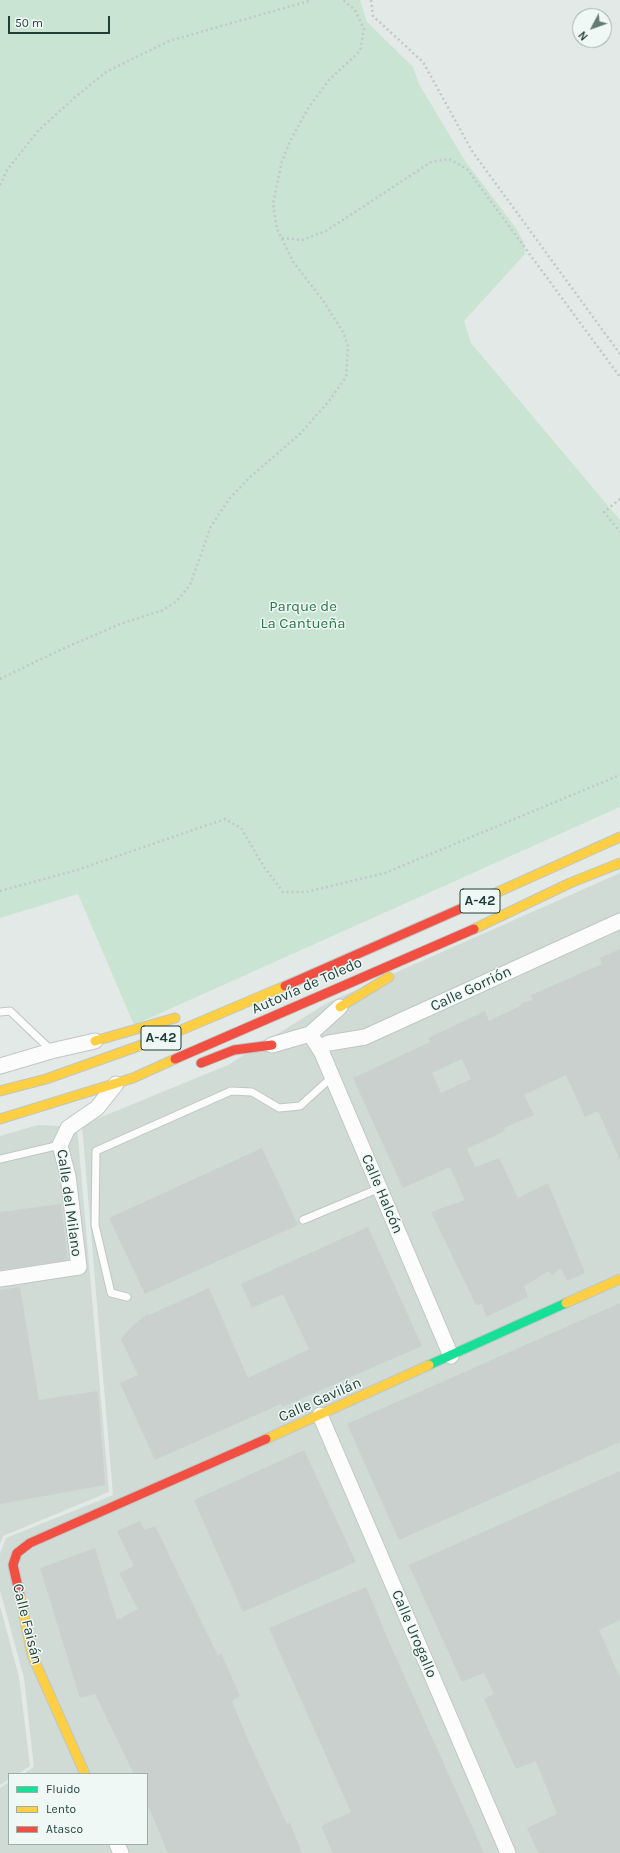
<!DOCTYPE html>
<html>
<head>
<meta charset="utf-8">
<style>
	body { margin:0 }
	#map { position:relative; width:620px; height:1853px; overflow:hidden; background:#e3e9e6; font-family:Karla,sans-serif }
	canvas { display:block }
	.legend { position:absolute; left:8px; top:1773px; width:140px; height:72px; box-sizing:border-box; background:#f0f8f5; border:1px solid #9caea9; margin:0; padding:5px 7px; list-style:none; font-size:12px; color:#1f3e37 }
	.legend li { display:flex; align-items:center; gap:8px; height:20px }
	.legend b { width:20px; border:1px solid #9caea9 }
	.north { position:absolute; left:572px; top:8px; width:40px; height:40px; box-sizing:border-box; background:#f0f8f5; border:1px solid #9caea9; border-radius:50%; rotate:229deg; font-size:11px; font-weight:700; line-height:16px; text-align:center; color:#1f3e37 }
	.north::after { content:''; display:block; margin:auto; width:14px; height:18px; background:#647a74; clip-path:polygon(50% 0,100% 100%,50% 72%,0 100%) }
	.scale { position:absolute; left:8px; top:16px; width:102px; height:18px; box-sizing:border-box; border:2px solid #1f3e37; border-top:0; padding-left:5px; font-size:12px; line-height:14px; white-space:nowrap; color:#1f3e37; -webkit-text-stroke:3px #f0f8f5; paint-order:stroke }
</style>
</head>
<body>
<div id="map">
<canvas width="620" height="1853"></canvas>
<ul class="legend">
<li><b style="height:5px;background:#16e098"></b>Fluido</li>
<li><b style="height:5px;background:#ffcf43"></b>Lento</li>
<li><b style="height:5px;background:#f24e42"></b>Atasco</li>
</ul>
<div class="north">N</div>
<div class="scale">50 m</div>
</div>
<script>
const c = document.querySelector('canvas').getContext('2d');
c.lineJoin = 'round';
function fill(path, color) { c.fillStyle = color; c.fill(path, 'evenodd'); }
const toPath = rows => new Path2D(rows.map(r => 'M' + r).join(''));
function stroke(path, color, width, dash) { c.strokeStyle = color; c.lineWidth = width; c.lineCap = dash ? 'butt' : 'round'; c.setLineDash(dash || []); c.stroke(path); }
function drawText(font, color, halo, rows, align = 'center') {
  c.font = font + ' Karla,sans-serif'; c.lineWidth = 3; c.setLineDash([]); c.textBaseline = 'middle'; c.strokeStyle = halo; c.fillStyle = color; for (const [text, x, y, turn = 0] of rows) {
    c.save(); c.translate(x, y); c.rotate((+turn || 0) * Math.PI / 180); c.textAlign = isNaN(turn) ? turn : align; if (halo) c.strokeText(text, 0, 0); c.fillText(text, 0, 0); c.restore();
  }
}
const built = toPath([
	[620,873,620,1853,0,1853,0,1788,9,1782,9,1844,147,1844,147,1774,23,1774,34,1767,24,1678,0,1590,0,1554,6,1538,113,1495,82,1125,228,1065,327,1003],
	[38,1125,77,1127,109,1492,3,1536,0,1544,0,1136],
	[0,1606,19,1677,30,1766,18,1774,9,1774,9,1779,0,1785]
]);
const green = toPath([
	[0,0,360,0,367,22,413,67,419,84,465,161,516,228,524,243,525,254,464,321,471,343,620,520,620,807,134,1025,78,894,0,918]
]);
const building = toPath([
	[620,949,620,1160,598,1111,585,1117,566,1075,524,1095,534,1115,504,1128,505,1131,467,1149,475,1167,499,1158,518,1198,548,1183,585,1273,567,1281,561,1268,552,1276,549,1271,524,1286,528,1297,486,1317,482,1304,476,1305,431,1212,465,1200,450,1167,403,1188,353,1078,430,1042,428,1038,485,1011,489,1021,520,1006,521,1003,533,1000,531,995,602,964,600,958],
	[462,1059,471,1079,441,1093,432,1073],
	[262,1148,298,1225,145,1294,109,1218],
	[61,1204,68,1260,0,1270,0,1212],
	[368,1227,422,1346,282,1407,281,1404,155,1460,120,1383,138,1375,121,1339,133,1325,148,1313,149,1315,209,1288,248,1378,309,1349,283,1294,252,1308,241,1284],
	[20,1287,39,1400,98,1391,105,1485,0,1504,0,1290],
	[620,1303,620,1442,399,1540,347,1424],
	[304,1450,356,1562,243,1612,194,1500],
	[620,1471,620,1620,599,1630,620,1678,620,1853,538,1853,527,1828,557,1814,536,1761,516,1769,484,1699,494,1694,484,1673,462,1682,409,1565],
	[140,1521,144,1530,155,1526,218,1656,221,1653,240,1696,232,1701,248,1740,287,1824,290,1823,302,1853,168,1853,147,1803,147,1774,134,1774,95,1694,80,1698,40,1568,95,1548,117,1620,138,1609,119,1573,134,1566,117,1531],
	[366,1587,389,1642,484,1853,333,1853,321,1826,351,1812,269,1628]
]);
const path = toPath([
	[371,0,373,16,423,62,472,151,620,354],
	[0,185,7,170,38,131,73,99,106,72,169,41,312,0],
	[282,238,302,240,326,231,431,162,449,159,467,169,620,377],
	[620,499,604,512,620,532],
	[0,679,58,651,120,624,163,610,177,601,190,585,211,526,230,498,249,478,301,433,329,401,346,377,348,346,343,332,322,299,294,263,277,229,273,204,282,161,291,139,309,107,329,80,360,51,364,29,355,10,343,0],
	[0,891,77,870,225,819,241,828,264,867,283,892,306,892,385,873,620,775]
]);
const lane = toPath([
	[0,1012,10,1011,51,1050],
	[0,1159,60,1145],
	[303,1220,380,1188],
	[127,1297,111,1293,95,1225,96,1151,231,1091,252,1092,279,1108,300,1106,332,1077]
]);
const street = toPath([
	[310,1034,322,1053,451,1356],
	[272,1045,310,1034,340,1007],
	[318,1047,329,1043,365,1037,620,921],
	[0,1066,51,1051,95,1041],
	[0,1279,79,1267,68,1176,60,1145,68,1128,97,1108,116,1084],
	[320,1415,508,1853],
	[117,1844,121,1853]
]);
const fast = toPath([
	[429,1365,566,1303]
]);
const slow = toPath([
	[469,905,620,837],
	[474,929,570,883,620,863],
	[340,1007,389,977],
	[95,1041,175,1018],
	[0,1091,46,1079,167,1036,285,986],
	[0,1119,133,1078,175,1059],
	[566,1303,620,1279],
	[266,1439,429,1365],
	[20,1596,32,1655,85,1774]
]);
const jam = toPath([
	[285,986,469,905],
	[175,1059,474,929],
	[201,1063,234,1050,272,1045],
	[20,1596,13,1565,17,1553,30,1543,266,1439]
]);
const shields = [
	[480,901,40],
	[161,1038,40]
];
const shieldNames = [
	["A-42",480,901],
	["A-42",161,1038]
];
const parkNames = [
	["Parque de",303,607],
	["La Cantueña",303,624]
];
const streetNames = [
	["Autovía de Toledo",307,986,-24],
	["Calle Gorrión",471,989,-25],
	["Calle Halcón",382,1194,67],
	["Calle del Milano",69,1203,82],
	["Calle Gavilán",320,1400,-24],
	["Calle Faisán",27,1624,76],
	["Calle Urogallo",414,1634,67]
];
fill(built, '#d0dbd6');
fill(green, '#cae4d3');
fill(building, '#cad0ce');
stroke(lane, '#c0c6c3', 9);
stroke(street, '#c0c6c3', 17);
stroke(fast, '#bec7c4', 11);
stroke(slow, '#bec7c4', 11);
stroke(jam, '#bec7c4', 11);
stroke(path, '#c0c9c7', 2.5, [2, 3]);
stroke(lane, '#fbfcfb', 7);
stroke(street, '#fbfcfb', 15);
stroke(fast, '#16e098', 9);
stroke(slow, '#ffcf43', 9);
stroke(jam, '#f24e42', 9);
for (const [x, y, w] of shields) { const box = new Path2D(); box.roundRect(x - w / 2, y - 12, w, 24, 3); c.fillStyle = '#f0f8f5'; c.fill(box); stroke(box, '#1f3e37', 1); }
drawText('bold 14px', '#1f3e37', null, shieldNames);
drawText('15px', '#26784a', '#f0f8f5', parkNames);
drawText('15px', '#1f3e37', '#f0f8f5', streetNames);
</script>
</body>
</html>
